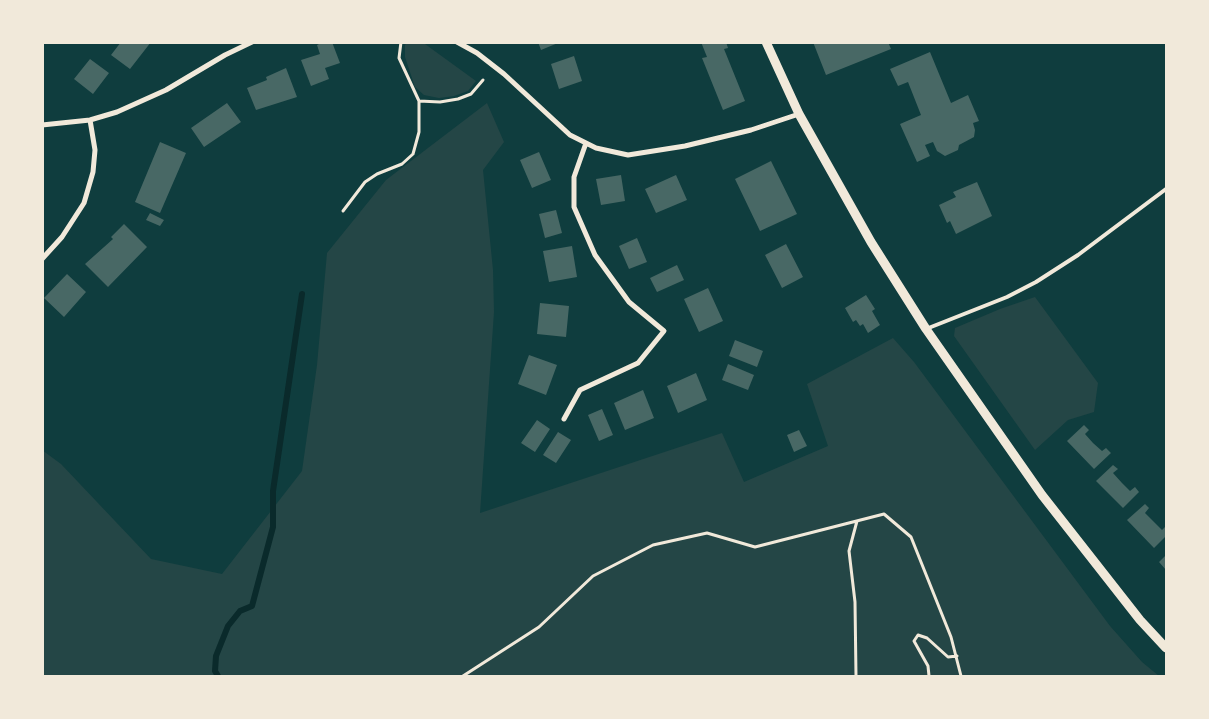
<!DOCTYPE html>
<html>
<head>
<meta charset="utf-8">
<style>
	body { margin:0 }
	#map { position:relative; width:1209px; height:719px; overflow:hidden; background:#0f3d3e; font-family:Karla,sans-serif }
	canvas { display:block }
	.frame { position:absolute; inset:0; border:44px solid #f1e9da; pointer-events:none }
</style>
</head>
<body>
<div id="map">
<canvas width="1209" height="719"></canvas>
<div class="frame"></div>
</div>
<script>
const c = document.querySelector('canvas').getContext('2d');
c.lineJoin = 'round';
function fill(path, color) { c.fillStyle = color; c.fill(path, 'evenodd'); }
const toPath = rows => new Path2D(rows.map(r => 'M' + r).join(''));
function stroke(path, color, width, dash) { c.strokeStyle = color; c.lineWidth = width; c.lineCap = dash ? 'butt' : 'round'; c.setLineDash(dash || []); c.stroke(path); }
const green = toPath([
	[407,43,425,44,476,81,468,91,454,96,439,98,424,95,415,87,405,57,405,45],
	[487,103,504,142,483,170,493,270,494,312,480,513,722,433,744,482,828,446,807,384,893,338,914,362,1110,626,1142,662,1159,676,43,676,42,450,61,464,151,559,222,574,302,471,317,365,327,253,386,180],
	[1035,297,1098,383,1094,412,1068,420,1035,450,954,336,955,328,1000,309]
]);
const stream = toPath([
	[218,676,215,671,216,656,228,626,240,611,252,606,273,527,273,491,302,294]
]);
const building = toPath([
	[121,42,151,42,130,69,111,55],
	[323,42,332,42,340,63,325,68,329,79,311,86,301,60,320,54,317,45],
	[538,42,558,42,558,43,541,50],
	[701,42,726,42,728,48,724,49,745,101,723,110,702,58,707,57],
	[813,42,888,42,891,49,826,75],
	[930,52,951,103,968,95,979,121,973,123,975,130,974,137,959,145,958,150,945,156,937,151,933,142,925,145,930,156,917,162,900,124,921,115,908,82,898,86,890,69],
	[574,56,582,81,559,89,551,64],
	[90,59,109,73,93,94,74,79],
	[286,68,297,97,256,110,247,88,267,80,266,77],
	[227,103,241,122,204,147,191,128],
	[160,142,186,153,160,213,135,202],
	[539,152,551,180,532,188,520,160],
	[771,161,797,214,760,231,735,179],
	[621,175,625,201,601,205,596,179],
	[676,175,687,200,656,213,645,189],
	[977,182,992,216,956,234,950,221,947,223,939,205,956,197,953,192],
	[556,210,562,233,545,238,539,214],
	[150,213,164,220,160,226,146,220],
	[124,224,147,247,108,287,85,264,113,239,111,237],
	[637,238,647,262,629,269,619,246],
	[786,244,803,277,782,288,765,255],
	[572,246,577,277,549,282,543,251],
	[677,265,684,280,657,292,650,278],
	[67,274,86,292,64,317,44,298],
	[708,288,723,321,699,332,684,299],
	[866,295,875,309,872,311,880,325,868,333,863,324,860,326,856,320,853,322,845,308],
	[540,303,569,306,566,337,537,334],
	[735,340,763,351,757,367,729,356],
	[529,355,557,365,546,395,518,384],
	[728,364,754,375,748,390,722,380],
	[696,373,707,400,678,413,667,386],
	[643,390,654,418,625,430,614,403],
	[602,409,613,435,599,441,588,415],
	[537,420,550,429,535,452,521,443],
	[1084,425,1089,430,1085,434,1093,443,1102,451,1106,448,1111,453,1094,469,1067,441],
	[799,430,807,446,794,452,787,435],
	[558,432,571,440,556,463,543,455],
	[1113,465,1118,469,1113,473,1122,483,1130,491,1135,487,1139,492,1123,508,1096,481],
	[1145,504,1149,508,1145,513,1162,530,1166,526,1166,536,1154,548,1127,520],
	[1166,555,1166,570,1159,562]
]);
const path = toPath([
	[419,101,440,102,458,99,471,94,483,80],
	[343,211,365,182,377,174,402,164,413,154,419,132,419,101,399,58,401,42],
	[463,676,539,627,593,576,653,545,707,533,755,547,884,514,911,537,951,637,961,676],
	[856,676,855,602,849,551,857,521],
	[929,676,928,666,914,641,918,635,927,638,948,657,957,656]
]);
const service = toPath([
	[926,329,1007,297,1036,282,1078,255,1166,189]
]);
const minor = toPath([
	[457,42,477,53,504,74,570,135,596,148,628,155,685,146,751,130,799,114],
	[42,125,90,120,117,112,166,90,225,55,252,42],
	[42,259,62,237,84,203,93,172,95,150,90,120],
	[564,419,580,390,638,363,664,331,629,302,595,255,574,207,574,177,586,143]
]);
const tertiary = toPath([
	[766,42,799,114,871,242,926,329,1042,495,1140,620,1166,648]
]);
fill(green, '#244646');
stroke(stream, '#0a2a2b', 6);
fill(building, '#486865');
stroke(path, '#f1e9da', 3);
stroke(service, '#f1e9da', 4);
stroke(minor, '#f1e9da', 5);
stroke(tertiary, '#f1e9da', 9);
</script>
</body>
</html>
